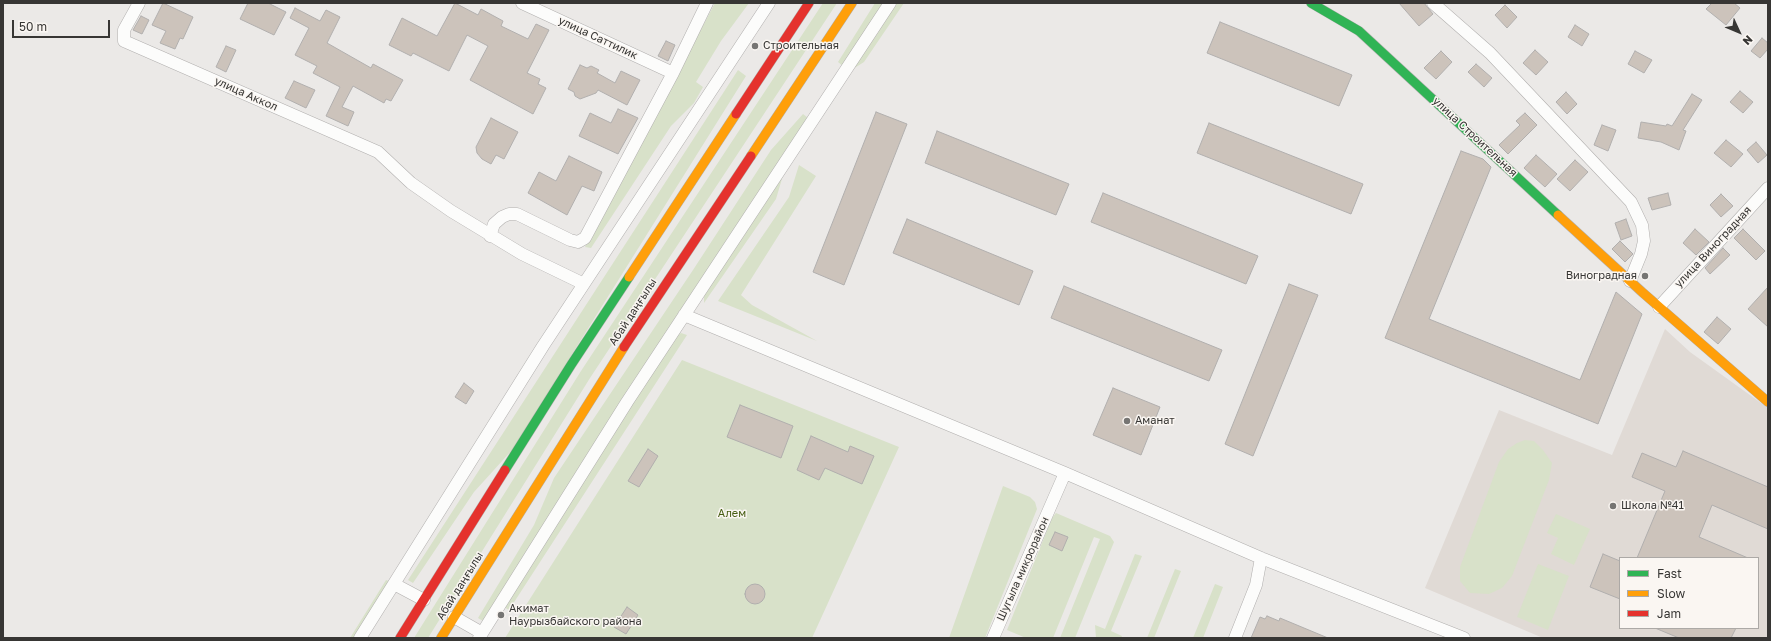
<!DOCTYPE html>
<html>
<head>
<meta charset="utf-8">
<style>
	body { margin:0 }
	#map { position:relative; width:1771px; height:641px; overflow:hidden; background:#ebe9e7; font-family:"Golos Text",sans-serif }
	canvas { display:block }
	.frame { position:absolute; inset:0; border:4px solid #373634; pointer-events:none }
	.legend { position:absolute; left:1619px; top:557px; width:140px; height:72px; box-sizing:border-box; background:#faf6f2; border:1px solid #aca9a6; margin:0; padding:5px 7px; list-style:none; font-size:12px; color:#373634 }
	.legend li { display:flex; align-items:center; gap:8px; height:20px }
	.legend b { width:20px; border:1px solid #aca9a6 }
	.north { position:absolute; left:1719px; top:12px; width:40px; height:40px; -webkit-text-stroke:3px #faf6f2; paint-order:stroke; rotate:134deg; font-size:11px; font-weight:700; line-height:16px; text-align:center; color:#373634 }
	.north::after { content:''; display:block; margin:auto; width:14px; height:18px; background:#373634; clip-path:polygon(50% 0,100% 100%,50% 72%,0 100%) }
	.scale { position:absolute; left:12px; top:20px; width:98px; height:18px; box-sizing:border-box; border:2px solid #373634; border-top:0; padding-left:5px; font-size:12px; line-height:14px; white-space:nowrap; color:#373634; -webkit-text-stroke:3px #faf6f2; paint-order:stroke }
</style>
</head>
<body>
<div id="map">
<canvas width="1771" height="641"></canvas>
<div class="frame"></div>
<ul class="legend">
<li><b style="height:5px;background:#30b455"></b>Fast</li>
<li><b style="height:5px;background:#ff9f0a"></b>Slow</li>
<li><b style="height:5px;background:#e5322d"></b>Jam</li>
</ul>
<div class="north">N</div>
<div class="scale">50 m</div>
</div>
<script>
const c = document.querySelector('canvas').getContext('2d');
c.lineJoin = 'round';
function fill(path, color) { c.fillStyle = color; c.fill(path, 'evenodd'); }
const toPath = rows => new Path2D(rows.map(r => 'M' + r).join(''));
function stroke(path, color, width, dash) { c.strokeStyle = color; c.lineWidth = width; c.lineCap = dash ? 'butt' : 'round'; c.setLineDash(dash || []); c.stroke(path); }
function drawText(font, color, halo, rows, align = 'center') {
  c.font = font + ' "Golos Text",sans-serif'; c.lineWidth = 3; c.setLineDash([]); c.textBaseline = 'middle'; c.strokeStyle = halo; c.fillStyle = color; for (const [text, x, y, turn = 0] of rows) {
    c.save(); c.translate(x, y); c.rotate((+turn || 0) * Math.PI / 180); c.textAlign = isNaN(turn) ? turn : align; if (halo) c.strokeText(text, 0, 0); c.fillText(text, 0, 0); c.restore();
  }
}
const built = toPath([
	[1665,329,1690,352,1768,408,1768,638,1543,638,1425,588,1499,410,1612,455],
	[1620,558,1758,558,1758,628,1620,628]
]);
const green = toPath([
	[715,3,749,3,721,41,696,82,703,87,694,103,671,126,591,248,585,247],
	[823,3,837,3,590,378,428,638,414,638,581,371],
	[875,3,886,3,844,67,838,62],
	[897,3,904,3,864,62,853,69],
	[738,70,746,76,512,450,474,492,413,583,408,580],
	[803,114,808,118,483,621,478,618,534,525,554,478,693,270,771,150],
	[799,165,816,176,741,295,752,305,817,341,718,301,789,197],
	[784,172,776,199,704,303,704,291],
	[681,333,687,335,509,610,504,607,674,338],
	[682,360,899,447,812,638,505,638],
	[1525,440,1534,441,1543,450,1552,463,1549,480,1512,576,1502,588,1489,594,1470,593,1460,581,1460,567,1499,462,1508,449,1517,443],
	[1003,486,1030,497,1035,502,1037,509,985,638,949,638],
	[1056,513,1110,536,1114,542,1075,638,1060,638,1100,539,1094,537,1053,638,1026,638,1007,630,1052,518],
	[1556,514,1590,529,1574,565,1551,554,1558,538,1547,533],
	[1135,554,1142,556,1111,631,1122,636,1121,638,1096,638,1095,625,1105,629],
	[1538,564,1569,576,1548,630,1517,617],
	[1175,569,1181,571,1154,638,1147,638],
	[386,580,391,582,355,638,350,638],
	[1215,584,1223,587,1203,638,1193,638]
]);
const building = toPath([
	[163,3,193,17,183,39,180,38,175,49,160,43,166,31,152,25,163,3],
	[248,3,268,3,286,12,274,35,240,19,248,3],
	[455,3,478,15,481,9,503,21,501,26,528,39,536,24,549,30,527,73,540,79,538,84,546,88,533,114,470,80,488,46,467,35,449,71,413,53,411,56,389,45,402,18,437,36,455,3],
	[1399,3,1424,3,1433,14,1419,26,1399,3],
	[1712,3,1734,3,1740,8,1726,25,1706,9,1712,3],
	[1505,5,1517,17,1507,28,1495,15,1505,5],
	[295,8,320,21,326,10,340,17,327,43,371,68,373,64,403,80,391,101,386,99,384,103,353,86,342,107,354,112,348,126,326,116,340,87,313,73,317,66,295,55,309,28,290,18,295,8],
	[141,16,149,20,142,34,133,30,141,16],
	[1220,22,1352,75,1339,106,1207,53,1220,22],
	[1575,25,1589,34,1582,46,1568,37,1575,25],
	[1762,38,1768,43,1768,49,1760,58,1751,51,1762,38],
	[666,41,675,45,668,61,658,56,666,41],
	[226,46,236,50,226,72,216,67,226,46],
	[1535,50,1548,62,1536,75,1523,63,1535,50],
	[1441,51,1452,62,1436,79,1424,68,1441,51],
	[1635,51,1652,60,1644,73,1628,64,1635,51],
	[1476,64,1492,78,1484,87,1468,72,1476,64],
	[580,65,587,68,591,66,599,70,597,73,615,83,621,71,640,80,627,105,598,90,596,93,580,99,575,96,574,92,568,89,580,65],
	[294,81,315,90,306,108,285,98,294,81],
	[1740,91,1753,102,1743,113,1730,102,1740,91],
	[1566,92,1577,104,1567,114,1556,102,1566,92],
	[1692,94,1702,100,1683,130,1686,131,1679,150,1661,142,1638,138,1641,122,1666,126,1667,124,1672,126,1692,94],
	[618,109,638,118,618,154,579,136,590,113,611,123,618,109],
	[876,112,907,124,844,285,813,272,876,112],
	[1525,113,1537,125,1508,154,1499,145,1520,125,1516,121,1525,113],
	[491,118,518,132,504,159,496,155,491,164,482,159,477,153,476,147,491,118],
	[1209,123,1363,184,1351,214,1197,153,1209,123],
	[1602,125,1616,130,1608,151,1594,145,1602,125],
	[937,131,1069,184,1056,215,925,163,937,131],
	[1726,140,1743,154,1731,167,1714,153,1726,140],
	[1756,142,1767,155,1758,163,1747,150,1756,142],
	[1461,151,1483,159,1491,167,1429,319,1580,380,1616,292,1642,314,1598,424,1385,338,1461,151],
	[1536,155,1557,174,1545,187,1524,168,1536,155],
	[569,156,602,172,594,191,582,186,567,215,528,193,539,172,556,181,569,156],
	[1575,160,1588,172,1570,191,1557,179,1575,160],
	[1103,193,1258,256,1246,284,1091,222,1103,193],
	[1668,193,1671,205,1652,210,1648,198,1668,193],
	[1721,194,1733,206,1721,217,1710,205,1721,194],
	[907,219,1033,271,1019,305,893,253,907,219],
	[1626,219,1632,236,1621,240,1615,223,1626,219],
	[1695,229,1709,242,1696,255,1683,243,1695,229],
	[1743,229,1765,251,1756,260,1734,238,1743,229],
	[1620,241,1633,254,1625,262,1612,249,1620,241],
	[1723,248,1730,255,1710,274,1705,268,1723,248],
	[1289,284,1318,295,1253,456,1225,444,1289,284],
	[1064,286,1222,350,1209,381,1051,318,1064,286],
	[1768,287,1768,327,1748,309,1768,287],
	[1717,317,1731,329,1718,344,1704,332,1717,317],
	[464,383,474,391,466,404,455,397,464,383],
	[1113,388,1160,407,1141,455,1093,435,1113,388],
	[740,405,793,426,781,458,727,437,740,405],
	[811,436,848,452,850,446,874,456,862,484,825,468,819,480,797,470,811,436],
	[648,449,658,456,639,487,628,481,648,449],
	[1683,451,1768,487,1768,529,1712,505,1699,537,1748,558,1637,558,1665,491,1632,477,1642,453,1676,467,1683,451],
	[1055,532,1068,537,1062,551,1049,545,1055,532],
	[1603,554,1620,561,1620,599,1590,587,1603,554],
	'745 594a10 10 0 1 1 20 0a10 10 0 1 1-20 0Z',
	[627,607,638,615,626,634,614,627,627,607],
	[1267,616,1279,621,1280,618,1328,638,1251,638,1260,617,1265,619,1267,616],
	[1655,628,1736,628,1731,638,1679,638,1655,628]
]);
const street = toPath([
	[139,3,124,30,124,41,378,152,411,183,451,211,522,254,584,284],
	[522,3,673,73],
	[1433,3,1490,53,1631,202,1642,225,1644,241,1641,254,1630,281],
	[490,236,494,224,502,217,509,214,517,214,570,240,578,242,585,238,673,73,707,3],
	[1659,307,1768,188],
	[684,315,1065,473,1261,558,1464,638],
	[394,584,424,600],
	[454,617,482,633],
	[360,638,543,346,769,3],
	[479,638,627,402,890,3],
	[993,638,1065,473],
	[1235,638,1256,585,1261,558]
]);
const fast = toPath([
	[1311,3,1359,31,1558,215],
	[505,470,571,365,629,277]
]);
const slow = toPath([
	[751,156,852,3],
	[1558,215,1642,292,1768,402],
	[629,277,736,114],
	[441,638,624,347]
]);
const jam = toPath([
	[736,114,809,3],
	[624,347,751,156],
	[400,638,505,470]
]);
const markers = [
	[755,46,4,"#767573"],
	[1645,276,4,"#767573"],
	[1127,421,4,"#767573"],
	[1613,506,4,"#767573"],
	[501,615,4,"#767573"]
];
const streetNames = [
	["улица Саттилик",598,38,25],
	["улица Аккол",246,94,24],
	["улица Строительная",1475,137,43],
	["улица Виноградная",1713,247,-47],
	["Абай даңғылы",633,312,-57],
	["Шугыла микрорайон",1023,569,-66],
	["Абай даңғылы",460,586,-58]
];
const poiNames = [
	["Строительная",763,46],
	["Виноградная",1637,276,"right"],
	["Аманат",1135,421],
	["Школа №41",1621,506],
	["Акимат",509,609],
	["Наурызбайского района",509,622]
];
const parkNames = [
	["Алем",732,514]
];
fill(built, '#e0dad5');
fill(green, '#d8e1c9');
fill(building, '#ccc3bb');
stroke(building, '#b1afae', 1);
stroke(street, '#b1afae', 13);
stroke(fast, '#b1afae', 10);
stroke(slow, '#b1afae', 10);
stroke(jam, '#b1afae', 10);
stroke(street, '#fcfcfb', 12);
stroke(fast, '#30b455', 9);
stroke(slow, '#ff9f0a', 9);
stroke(jam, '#e5322d', 9);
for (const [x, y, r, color] of markers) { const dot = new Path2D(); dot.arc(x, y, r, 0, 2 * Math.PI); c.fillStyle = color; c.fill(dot); stroke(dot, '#faf6f2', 1.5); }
drawText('11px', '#373634', '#faf6f2', streetNames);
drawText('11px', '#373634', '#faf6f2', poiNames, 'left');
drawText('11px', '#475e13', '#faf6f2', parkNames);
</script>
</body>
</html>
